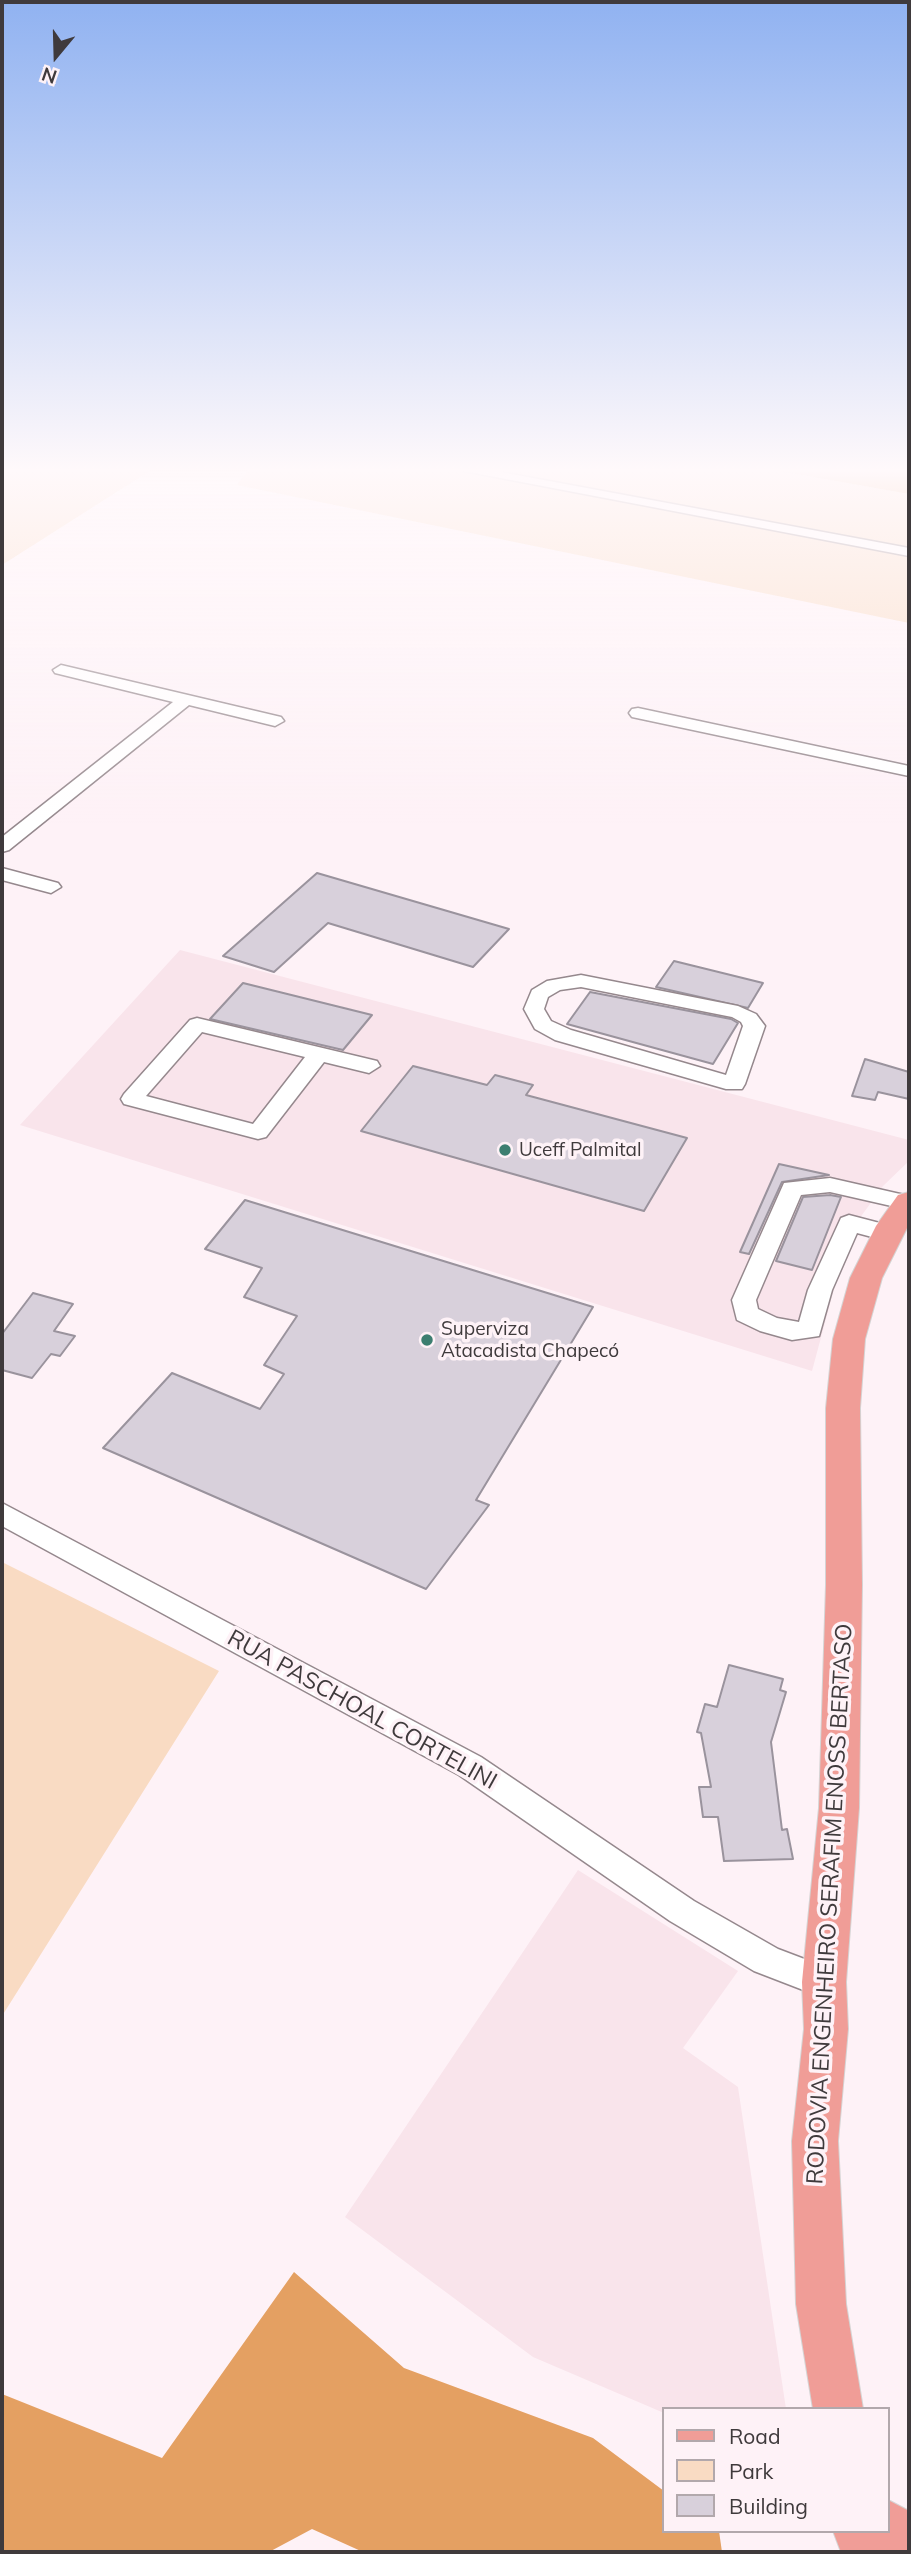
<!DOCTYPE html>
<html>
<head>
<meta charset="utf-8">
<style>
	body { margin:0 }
	#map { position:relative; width:911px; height:2554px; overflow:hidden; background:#fef2f7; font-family:Mulish,sans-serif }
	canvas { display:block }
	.frame { position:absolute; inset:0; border:4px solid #3f3a3c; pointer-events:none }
	.legend { position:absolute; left:662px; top:2407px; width:228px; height:126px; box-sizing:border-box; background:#fef2f7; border:2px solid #b2a8ac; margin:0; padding:9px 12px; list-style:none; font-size:21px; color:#3f3a3c }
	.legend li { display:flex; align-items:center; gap:14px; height:35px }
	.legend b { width:35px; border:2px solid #b2a8ac }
	.north { position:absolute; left:21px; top:21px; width:70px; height:70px; -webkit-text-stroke:5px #fef2f7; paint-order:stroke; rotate:199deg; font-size:19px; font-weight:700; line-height:28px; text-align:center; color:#3f3a3c }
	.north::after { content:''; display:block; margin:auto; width:24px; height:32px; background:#3f3a3c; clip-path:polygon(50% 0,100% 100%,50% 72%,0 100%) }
</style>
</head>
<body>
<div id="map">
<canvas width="911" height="2554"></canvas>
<div class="frame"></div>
<ul class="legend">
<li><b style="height:9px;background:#f09d97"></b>Road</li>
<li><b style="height:19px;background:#f9dbc3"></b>Park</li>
<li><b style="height:19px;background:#d8d0db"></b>Building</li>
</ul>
<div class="north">N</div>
</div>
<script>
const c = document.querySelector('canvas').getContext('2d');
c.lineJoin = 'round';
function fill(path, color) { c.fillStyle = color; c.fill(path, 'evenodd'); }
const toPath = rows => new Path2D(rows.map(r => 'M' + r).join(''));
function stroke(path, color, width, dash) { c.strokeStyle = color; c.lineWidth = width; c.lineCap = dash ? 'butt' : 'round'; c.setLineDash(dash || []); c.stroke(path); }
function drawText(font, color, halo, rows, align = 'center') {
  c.font = font + ' Mulish,sans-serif'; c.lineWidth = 7; c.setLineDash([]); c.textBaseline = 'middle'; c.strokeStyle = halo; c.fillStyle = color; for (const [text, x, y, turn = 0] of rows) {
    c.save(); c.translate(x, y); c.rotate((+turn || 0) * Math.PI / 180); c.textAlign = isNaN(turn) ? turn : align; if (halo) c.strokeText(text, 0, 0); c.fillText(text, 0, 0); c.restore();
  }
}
const built = toPath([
	[180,950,909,1140,909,1161,883,1186,849,1233,812,1371,20,1125],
	[578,1870,738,1971,683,2048,738,2087,786,2409,664,2409,664,2413,533,2357,345,2217]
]);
const green = toPath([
	[2,467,156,467,2,565],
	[250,467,757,467,909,494,909,623,237,485],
	[2,1562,219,1671,2,2016]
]);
const forest = toPath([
	[757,467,909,467,909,494],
	[294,2272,404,2368,593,2438,664,2491,664,2531,719,2531,722,2552,363,2552,312,2529,269,2552,2,2552,2,2394,162,2458]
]);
const building = toPath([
	[317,873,509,929,473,967,328,923,274,972,223,956,317,873],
	[674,961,763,983,748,1008,656,987,674,961],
	[243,983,372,1015,343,1050,210,1019,243,983],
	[590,992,731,1019,738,1023,713,1064,567,1024,590,992],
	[865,1059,909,1072,909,1099,878,1092,875,1100,852,1096,865,1059],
	[413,1066,487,1085,495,1075,533,1085,526,1095,687,1138,644,1211,361,1131,413,1066],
	[779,1164,829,1175,782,1182,749,1254,740,1252,779,1164],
	[830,1195,841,1197,812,1270,776,1261,803,1197,830,1195],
	[245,1200,593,1307,476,1500,489,1505,426,1589,103,1448,172,1373,260,1409,284,1374,264,1365,297,1316,244,1297,262,1268,205,1249,245,1200],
	[33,1293,73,1304,54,1331,75,1336,60,1356,51,1354,32,1378,2,1370,2,1334,33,1293],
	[729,1665,783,1679,780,1690,786,1692,771,1742,782,1830,787,1829,793,1859,724,1861,718,1817,703,1817,699,1787,711,1787,701,1733,697,1732,705,1704,717,1707,729,1665]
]);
const minor = toPath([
	[443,467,474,467,909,548,909,556,443,467],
	[61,665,281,717,284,721,275,726,189,705,9,850,2,852,2,837,173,702,55,673,53,670,61,665],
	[638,708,909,766,909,776,632,717,629,713,632,709,638,708],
	[2,868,58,883,61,887,51,893,2,880,2,868],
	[581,975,738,1006,756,1014,765,1026,745,1084,742,1089,726,1089,555,1040,535,1029,524,1009,532,990,547,981,581,975],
	[581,987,732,1017,741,1022,743,1026,726,1075,571,1030,551,1021,544,1009,548,997,560,990,581,987],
	[197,1018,377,1061,380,1066,369,1073,324,1062,266,1137,258,1139,124,1104,121,1099,124,1094,190,1020,197,1018],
	[202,1032,305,1057,253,1124,146,1096,202,1032],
	[830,1178,909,1196,909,1210,830,1192,801,1195,756,1300,758,1309,777,1318,799,1322,808,1290,841,1218,849,1215,895,1227,899,1233,895,1239,887,1241,857,1233,832,1290,819,1336,792,1340,760,1331,737,1320,732,1300,784,1183,830,1178],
	[2,1503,481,1757,694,1901,778,1949,836,1971,841,1982,836,1993,824,1998,754,1971,670,1921,459,1775,2,1526,2,1503]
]);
const major = toPath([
	[909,1192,909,1224,882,1278,865,1339,860,1408,862,1585,859,1808,846,1982,848,2029,838,2141,846,2304,863,2409,813,2409,796,2304,792,2141,804,2029,802,1982,819,1808,826,1585,826,1408,833,1339,850,1278,876,1226,898,1195,909,1192],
	[888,2500,909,2511,909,2552,841,2552,833,2531,888,2531,888,2500]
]);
const markers = [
	[505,1150,7,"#3c7e70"],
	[427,1340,7,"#3c7e70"]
];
const poiNames = [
	["Uceff Palmital",519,1150],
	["Superviza",441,1329],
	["Atacadista Chapecó",441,1351]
];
const nearStreetnames = [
	["RUA PASCHOAL CORTELINI",362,1710,29],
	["RODOVIA ENGENHEIRO SERAFIM ENOSS BERTASO",830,1904,-87]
];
fill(built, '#f9e4eb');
fill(green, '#f9dbc3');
fill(forest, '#e4a062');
fill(building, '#d8d0db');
stroke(building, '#9a939d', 2);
stroke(minor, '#95888d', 3);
stroke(major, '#d5d4d4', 2);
fill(minor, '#fff');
fill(major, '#f09d97');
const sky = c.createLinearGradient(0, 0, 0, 825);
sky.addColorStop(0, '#90b2f1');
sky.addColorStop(0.57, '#fff9fb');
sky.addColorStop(1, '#fff9fb00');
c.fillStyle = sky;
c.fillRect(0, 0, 911, 825);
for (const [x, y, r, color] of markers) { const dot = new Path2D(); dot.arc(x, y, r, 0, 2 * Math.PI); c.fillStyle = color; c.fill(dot); stroke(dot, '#fef2f7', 2.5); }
drawText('19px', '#3f3a3c', '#fef2f7', poiNames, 'left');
drawText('23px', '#3f3a3c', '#fef2f7', nearStreetnames);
</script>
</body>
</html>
